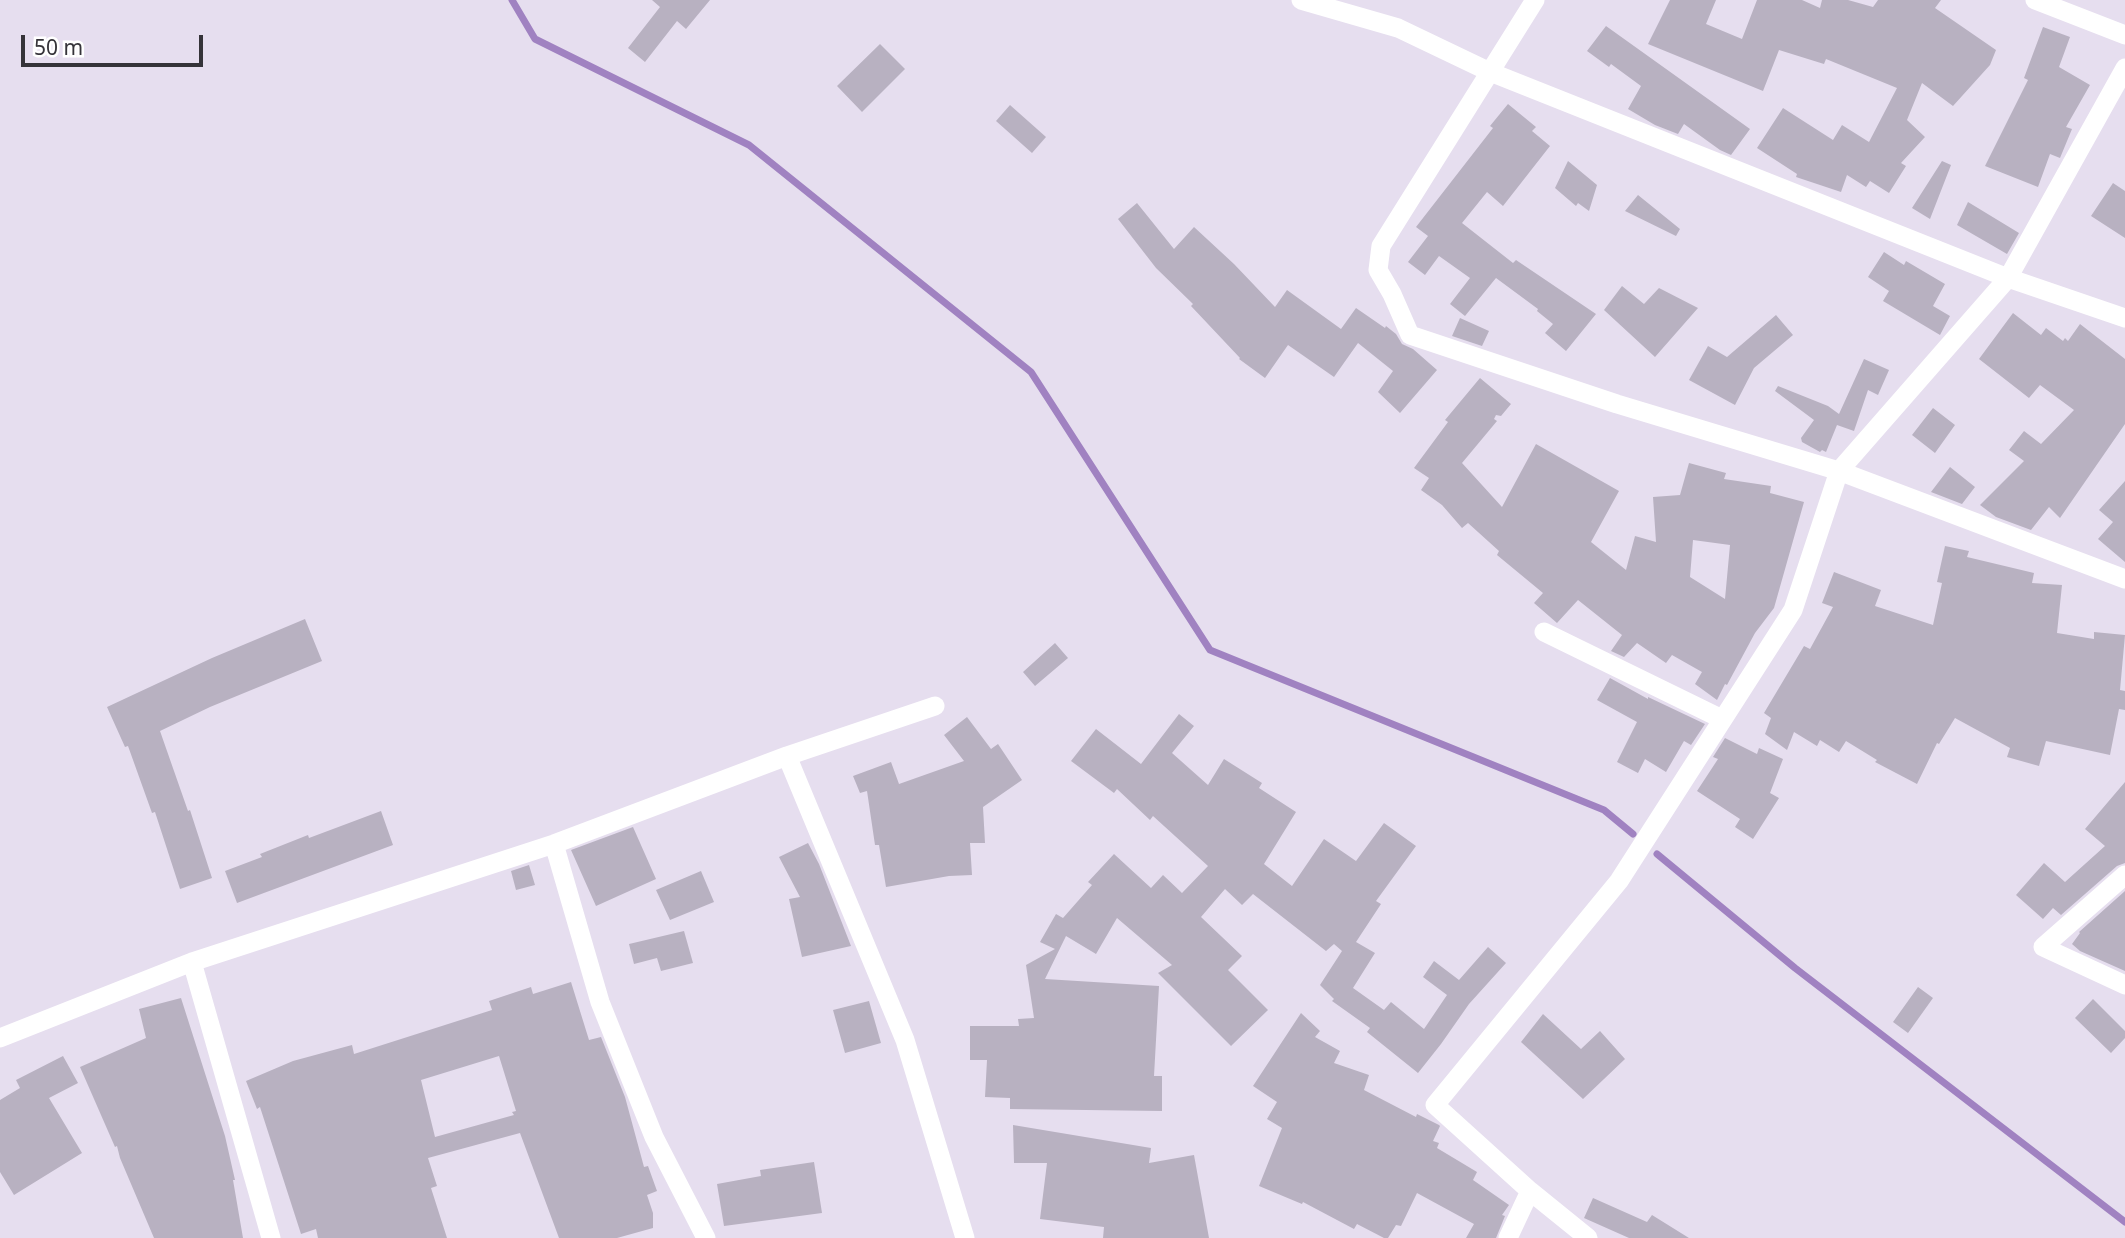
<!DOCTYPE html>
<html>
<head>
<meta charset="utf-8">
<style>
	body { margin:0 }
	#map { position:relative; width:2125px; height:1238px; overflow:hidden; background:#e6deef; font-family:"Noto Sans",sans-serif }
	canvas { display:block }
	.scale { position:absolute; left:21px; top:35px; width:182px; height:32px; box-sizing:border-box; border:4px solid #353339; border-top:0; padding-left:9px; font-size:21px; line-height:24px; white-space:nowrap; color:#353339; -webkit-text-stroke:5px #fff; paint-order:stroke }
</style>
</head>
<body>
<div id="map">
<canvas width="2125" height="1238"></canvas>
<div class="scale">50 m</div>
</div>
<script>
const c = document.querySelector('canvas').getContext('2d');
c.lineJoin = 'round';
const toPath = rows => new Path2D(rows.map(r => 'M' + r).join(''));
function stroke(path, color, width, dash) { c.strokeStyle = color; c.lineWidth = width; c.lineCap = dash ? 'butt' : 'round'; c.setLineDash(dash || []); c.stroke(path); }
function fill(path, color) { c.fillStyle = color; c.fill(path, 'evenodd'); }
const stream = toPath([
	[512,0,535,39,749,145,1031,372,1210,650,1604,810,1633,834],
	[1657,854,1795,968,2125,1222]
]);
const building = toPath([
	[652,0,710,0,686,29,677,21,645,62,628,48,660,7],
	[1670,0,1716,0,1706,24,1742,39,1757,0,1802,0,1820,8,1822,0,1848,0,1873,7,1878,0,1941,0,1935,8,1996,50,1990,65,1953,106,1922,83,1907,120,1925,137,1901,163,1906,166,1889,193,1870,181,1866,187,1847,175,1841,192,1796,177,1797,174,1757,148,1783,108,1833,140,1842,125,1869,142,1897,88,1826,59,1824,64,1779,50,1763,91,1648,44],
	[1606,26,1750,129,1731,155,1720,150,1684,124,1678,134,1655,125,1628,109,1641,86,1611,64,1609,67,1587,51],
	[2043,27,2070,37,2059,67,2090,85,2066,127,2072,129,2060,158,2050,154,2038,187,1985,166,2028,80,2024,78],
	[880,44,905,69,862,112,837,86],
	[1508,104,1536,127,1532,131,1550,146,1503,206,1487,192,1462,223,1513,263,1516,260,1596,314,1566,351,1545,333,1553,324,1537,311,1538,309,1496,278,1465,316,1450,304,1470,278,1439,256,1425,275,1408,262,1428,236,1416,227,1493,128,1490,126],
	[1010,105,1046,137,1032,153,996,121],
	[1568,161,1597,185,1589,211,1578,203,1576,206,1555,188],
	[1942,161,1951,165,1930,219,1912,208],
	[2113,183,2125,191,2125,238,2091,216],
	[1638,195,1680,229,1676,236,1625,211],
	[1968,202,2019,233,2007,254,1957,225],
	[1137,203,1174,249,1194,227,1234,264,1275,307,1287,290,1341,329,1356,308,1385,328,1386,326,1396,334,1402,344,1413,349,1437,370,1400,413,1378,392,1393,371,1358,343,1334,377,1288,345,1265,378,1239,359,1240,358,1191,306,1193,304,1156,268,1118,219],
	[1884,252,1904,265,1906,261,1945,284,1933,306,1950,316,1940,335,1883,301,1889,291,1868,277],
	[1622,286,1644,304,1659,288,1698,308,1655,357,1604,310],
	[2013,313,2041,335,2046,328,2063,341,2065,338,2068,341,2080,324,2125,359,2125,424,2060,518,2049,507,2031,530,1996,517,1980,505,2024,461,2009,450,2024,431,2041,444,2074,410,2040,385,2029,398,1979,359],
	[1776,315,1793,335,1754,368,1735,405,1689,380,1708,346,1727,357],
	[1460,318,1489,331,1482,346,1452,336],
	[1864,359,1889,370,1878,395,1868,390,1854,431,1837,425,1826,452,1822,450,1820,452,1802,442,1801,438,1814,420,1775,391,1778,386,1828,406,1839,414],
	[1480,378,1511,404,1501,416,1496,415,1494,419,1497,421,1462,463,1502,507,1536,444,1619,491,1591,542,1626,570,1635,536,1656,542,1653,497,1680,495,1689,463,1726,473,1724,479,1771,486,1770,493,1804,502,1774,608,1755,633,1727,685,1725,684,1717,700,1695,684,1702,672,1672,655,1666,663,1637,643,1624,657,1611,651,1622,635,1578,600,1557,623,1534,603,1543,593,1497,555,1499,551,1468,523,1462,528,1442,505,1421,490,1429,478,1414,468,1448,422,1445,420],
	[1693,540,1730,545,1725,599,1690,577],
	[1933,408,1955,425,1935,453,1912,435],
	[1950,467,1975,487,1962,504,1931,492],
	[2125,481,2125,562,2098,539,2113,522,2099,510],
	[1945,546,1969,551,1967,557,2034,573,2032,583,2062,585,2057,633,2094,639,2094,632,2125,635,2120,690,2125,691,2125,710,2119,709,2110,755,2046,741,2039,766,2007,757,2010,748,1955,718,1939,744,1937,743,1917,784,1875,762,1877,760,1846,741,1839,752,1820,740,1817,746,1794,732,1787,750,1765,734,1771,718,1764,713,1804,646,1810,649,1833,607,1822,603,1834,572,1881,590,1875,606,1933,625,1942,583,1937,582],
	[305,619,322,661,210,707,160,731,188,811,190,810,212,878,180,889,155,812,152,813,128,746,125,747,107,707,212,658],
	[1055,643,1068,658,1035,686,1023,672],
	[1610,678,1648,699,1648,697,1705,724,1691,745,1684,741,1666,772,1645,759,1638,773,1617,762,1637,722,1597,700],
	[1179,714,1194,726,1172,753,1208,785,1224,759,1262,783,1259,788,1296,812,1264,864,1292,886,1324,839,1356,861,1384,823,1416,846,1376,901,1381,904,1356,942,1375,953,1353,988,1384,1010,1391,1002,1424,1029,1447,995,1423,977,1434,961,1459,980,1488,947,1506,963,1469,1004,1441,1044,1418,1073,1367,1032,1370,1028,1332,1001,1334,999,1320,985,1342,951,1334,944,1326,951,1253,894,1242,905,1225,889,1201,917,1242,956,1228,970,1268,1010,1231,1046,1158,973,1172,965,1117,918,1096,954,1066,936,1045,979,1159,986,1154,1076,1162,1076,1162,1111,1010,1109,1010,1098,985,1097,987,1060,970,1060,970,1026,1019,1026,1018,1019,1034,1018,1026,965,1055,949,1040,942,1056,914,1063,918,1092,885,1088,882,1114,854,1151,888,1163,875,1182,893,1208,866,1153,816,1150,820,1117,789,1114,793,1071,761,1096,729,1141,764],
	[967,717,991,749,998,744,1022,780,983,807,985,843,970,843,972,875,949,876,886,887,879,845,875,845,867,791,860,793,853,776,891,762,899,784,964,761,944,735],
	[1725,738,1757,754,1759,748,1783,759,1770,793,1779,798,1753,839,1735,827,1740,819,1697,791,1718,759,1713,757],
	[2125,782,2125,863,2117,866,2061,915,2053,908,2043,919,2016,895,2044,863,2065,882,2105,846,2085,829],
	[381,811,393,845,237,903,225,871,262,857,260,854,308,835,309,838],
	[633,827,656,879,596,906,571,850],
	[808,843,819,864,851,946,802,957,789,899,800,897,779,857],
	[529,865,535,885,516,890,511,871],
	[701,871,714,902,670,920,656,890],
	[2125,891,2125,971,2080,951,2072,944,2080,933,2079,932],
	[684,931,693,963,661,971,657,958,634,964,629,944],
	[571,982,589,1040,601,1037,625,1097,644,1167,648,1166,657,1191,647,1195,653,1213,653,1228,617,1238,559,1238,520,1133,428,1158,437,1186,431,1188,447,1238,318,1238,316,1229,301,1234,260,1107,257,1109,246,1081,293,1061,352,1045,354,1054,492,1010,489,1001,531,987,533,994],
	[499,1056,516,1111,512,1112,514,1115,435,1137,421,1080],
	[1918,987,1933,998,1908,1033,1893,1022],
	[181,998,225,1136,235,1180,233,1180,243,1238,154,1238,120,1158,117,1146,115,1147,80,1067,146,1038,139,1009],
	[2093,999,2125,1031,2125,1038,2111,1053,2075,1018],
	[869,1001,881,1043,845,1053,833,1010],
	[1301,1013,1320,1031,1315,1037,1340,1051,1334,1063,1369,1075,1364,1090,1416,1117,1417,1114,1439,1125,1440,1126,1433,1141,1439,1143,1437,1148,1477,1172,1473,1180,1509,1205,1502,1215,1505,1216,1496,1238,1466,1238,1474,1224,1417,1193,1401,1226,1396,1225,1388,1238,1384,1238,1357,1224,1354,1229,1303,1202,1302,1204,1259,1186,1282,1128,1267,1119,1277,1102,1253,1086],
	[1543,1014,1581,1049,1600,1031,1625,1059,1583,1099,1521,1042],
	[63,1056,78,1083,49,1098,82,1153,14,1195,0,1172,0,1100,20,1088,16,1080],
	[1013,1125,1151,1148,1149,1163,1194,1155,1209,1238,1103,1238,1104,1227,1040,1219,1047,1163,1014,1163],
	[814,1162,822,1213,724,1226,717,1184,761,1176,760,1170],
	[1593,1198,1647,1222,1652,1215,1689,1238,1629,1238,1584,1218]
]);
const street = toPath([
	[1301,0,1398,28,1490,72,2008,278,2125,318],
	[1535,0,1381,246,1378,270,1392,294,1410,335,1617,404,1839,471,2125,579],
	[2035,0,2125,35],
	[1544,632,1722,719],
	[787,756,905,1040,965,1238],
	[554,844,600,1002,654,1137,706,1238],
	[2125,875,2043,947,2125,985],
	[192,962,271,1238],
	[0,1038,192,962,554,844,787,756,935,706],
	[1508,1238,1530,1191],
	[1588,1238,1530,1191,1435,1105,1619,881,1793,610,1839,471,2008,278,2125,68]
]);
stroke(stream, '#a082c1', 7);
fill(building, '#b8b1c1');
stroke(street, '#fff', 19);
</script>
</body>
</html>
